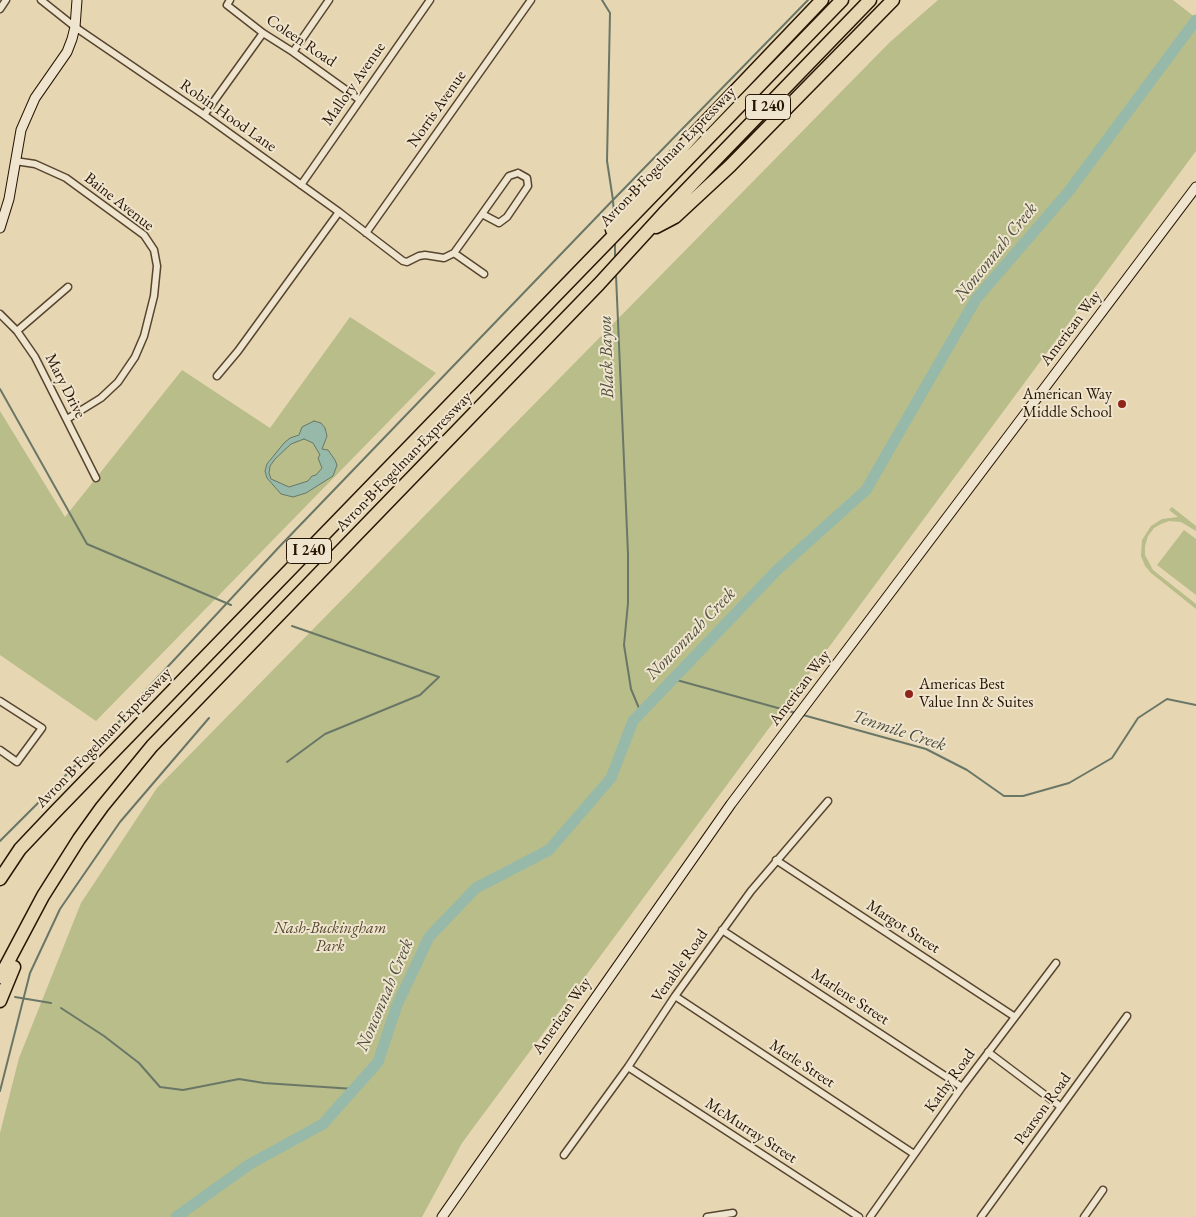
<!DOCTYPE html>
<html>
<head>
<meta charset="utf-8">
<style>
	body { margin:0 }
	canvas { display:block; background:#e6d6b2 }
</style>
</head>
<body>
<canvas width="1196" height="1217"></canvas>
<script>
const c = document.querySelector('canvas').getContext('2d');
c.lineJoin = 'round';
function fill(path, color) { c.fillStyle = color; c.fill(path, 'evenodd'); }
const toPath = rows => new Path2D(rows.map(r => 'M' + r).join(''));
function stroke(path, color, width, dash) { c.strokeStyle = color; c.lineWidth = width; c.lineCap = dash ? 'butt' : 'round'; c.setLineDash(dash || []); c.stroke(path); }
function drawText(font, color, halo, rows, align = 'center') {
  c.font = font + ' "EB Garamond",serif'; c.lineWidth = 4; c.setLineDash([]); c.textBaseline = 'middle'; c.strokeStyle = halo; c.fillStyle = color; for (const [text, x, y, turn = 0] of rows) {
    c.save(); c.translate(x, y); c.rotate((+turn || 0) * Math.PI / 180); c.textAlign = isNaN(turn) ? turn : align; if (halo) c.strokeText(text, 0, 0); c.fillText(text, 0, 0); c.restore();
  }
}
const green = toPath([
	[938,0,1173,0,1196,18,1196,151,462,1143,422,1217,0,1217,0,1133,19,1058,81,903,157,788,890,42],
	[350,317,436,373,96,721,0,655,0,411,65,517,182,370,270,428],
	[1172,507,1196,526,1196,531,1181,522,1169,521,1161,524,1154,528,1148,536,1145,546,1145,555,1153,570,1196,604,1196,609,1151,573,1145,566,1141,556,1142,540,1151,526,1162,519,1178,517,1169,510],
	[1184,530,1196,539,1196,595,1157,565]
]);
const water = toPath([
	[314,421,321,423,325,428,327,436,322,449,328,450,335,460,337,465,333,476,306,493,293,497,281,494,267,478,265,471,267,464,284,443,290,438,299,435,302,427,314,421],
	[304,439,313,443,320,455,318,458,322,468,316,475,312,476,308,481,289,487,271,479,269,473,270,466,275,459,291,444,304,439]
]);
const stream = toPath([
	[602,0,610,13,607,161,613,200,614,217],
	[615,242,615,257],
	[616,275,628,554,628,603,624,645,631,689,641,713],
	[0,389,87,544,231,605],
	[673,679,796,713],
	[803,715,926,749,967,770,1004,796,1023,796,1069,783,1112,758,1138,718,1167,699,1196,705],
	[287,762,325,734,420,695,439,677,292,626],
	[0,841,118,723,147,689,280,546,613,200,808,0],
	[15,997,51,1003],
	[61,1008,104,1036,139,1063,160,1087,183,1090,239,1079,264,1083,354,1089],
	[0,1091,30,973,60,909,120,822,209,718]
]);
const river = toPath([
	[176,1217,250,1164,323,1124,378,1062,397,1005,429,937,476,888,549,850,611,778,633,721,777,570,866,490,976,299,1069,191,1196,20]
]);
const street = toPath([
	[41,0,75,27,204,115,339,212,403,261,407,262,419,256,425,255,444,258,454,253,484,274],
	[230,0,227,5,263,33,293,52,360,100],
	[0,9,6,0],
	[293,52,329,0],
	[204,115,263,33],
	[15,161,35,164,66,178,144,235,154,250,157,266,154,296,144,336,135,357,118,382,101,398,67,419],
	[518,173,527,178,528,186,507,217,499,223,482,214,509,176,518,173],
	[301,185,430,0],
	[366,233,531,0],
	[454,253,482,214],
	[0,314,17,331,35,357,96,478],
	[17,331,68,287],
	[217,376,238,351,339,212],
	[0,701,42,728,17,762,0,750],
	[776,860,1015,1017],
	[722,930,962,1087],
	[675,996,914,1154],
	[988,1052,1061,1107],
	[628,1067,859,1217],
	[564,1155,628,1067,675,996,751,891,828,801],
	[707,1217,733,1213],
	[870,1217,962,1087,1056,963],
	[981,1217,1127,1016],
	[1084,1217,1103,1190]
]);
const secondary = toPath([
	[0,228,9,199,21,130,35,98,67,52,72,39,75,27,77,0],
	[442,1217,731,804,1196,187]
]);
const highway = toPath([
	[656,227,675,217,730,166,893,0],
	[612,230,623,214,697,131,822,0],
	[0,879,20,849,56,811,842,0],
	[0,977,43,896,79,839,102,807,152,746,599,284,664,213,870,0],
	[0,1001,14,967]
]);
const markers = [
	[1122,404,5,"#8f2418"],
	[909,694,5,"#8f2418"]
];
const shields = [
	[768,107,45],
	[309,551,45]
];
const shieldNames = [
	["I 240",768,107],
	["I 240",309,551]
];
const streetNames = [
	["Coleen Road",301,41,34],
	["Mallory Avenue",354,84,-55],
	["Norris Avenue",437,109,-55],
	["Robin Hood Lane",228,116,35],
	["Avron B Fogelman Expressway",668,157,-46],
	["Baine Avenue",119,202,38],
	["American Way",1071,328,-53],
	["Mary Drive",65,386,63],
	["Avron B Fogelman Expressway",404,462,-46],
	["American Way",800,688,-53],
	["Avron B Fogelman Expressway",104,738,-46],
	["Margot Street",903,927,33],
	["Venable Road",680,966,-55],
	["Marlene Street",850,997,33],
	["American Way",562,1016,-55],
	["Merle Street",802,1064,33],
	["Kathy Road",950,1081,-54],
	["Pearson Road",1043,1109,-54],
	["McMurray Street",751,1131,33]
];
const poiNames = [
	["American Way",1112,395],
	["Middle School",1112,413],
	["Americas Best",919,685,"left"],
	["Value Inn & Suites",919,703,"left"]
];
const parkNames = [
	["Nash-Buckingham",330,929],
	["Park",330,947]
];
const waterNames = [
	["Nonconnah Creek",996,252,-51],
	["Black Bayou",607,357,-92],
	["Nonconnah Creek",691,634,-46],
	["Tenmile Creek",899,731,18],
	["Nonconnah Creek",385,995,-67]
];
fill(green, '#b8bd8a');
fill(water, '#96b9aa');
stroke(water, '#6a7767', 1);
stroke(stream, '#6a7767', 2);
stroke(river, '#96b9aa', 11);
stroke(street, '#57452f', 9);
stroke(secondary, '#271503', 11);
stroke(highway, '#271503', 15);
stroke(street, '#efe4cd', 6);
stroke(secondary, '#efe4cd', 9);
stroke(highway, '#e6d6b2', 12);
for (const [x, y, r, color] of markers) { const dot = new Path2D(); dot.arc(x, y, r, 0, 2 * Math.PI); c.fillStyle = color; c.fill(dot); stroke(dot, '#efe4cd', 2); }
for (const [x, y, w] of shields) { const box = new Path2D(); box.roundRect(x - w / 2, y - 12.5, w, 25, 4); c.fillStyle = '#efe4cd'; c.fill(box); stroke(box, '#271503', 1); }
drawText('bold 15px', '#271503', null, shieldNames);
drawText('16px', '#271503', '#efe4cd', streetNames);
drawText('16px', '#271503', '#efe4cd', poiNames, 'right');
drawText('italic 16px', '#52472c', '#efe4cd', parkNames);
drawText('italic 18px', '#4e4e3d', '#efe4cd', waterNames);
</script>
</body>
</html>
